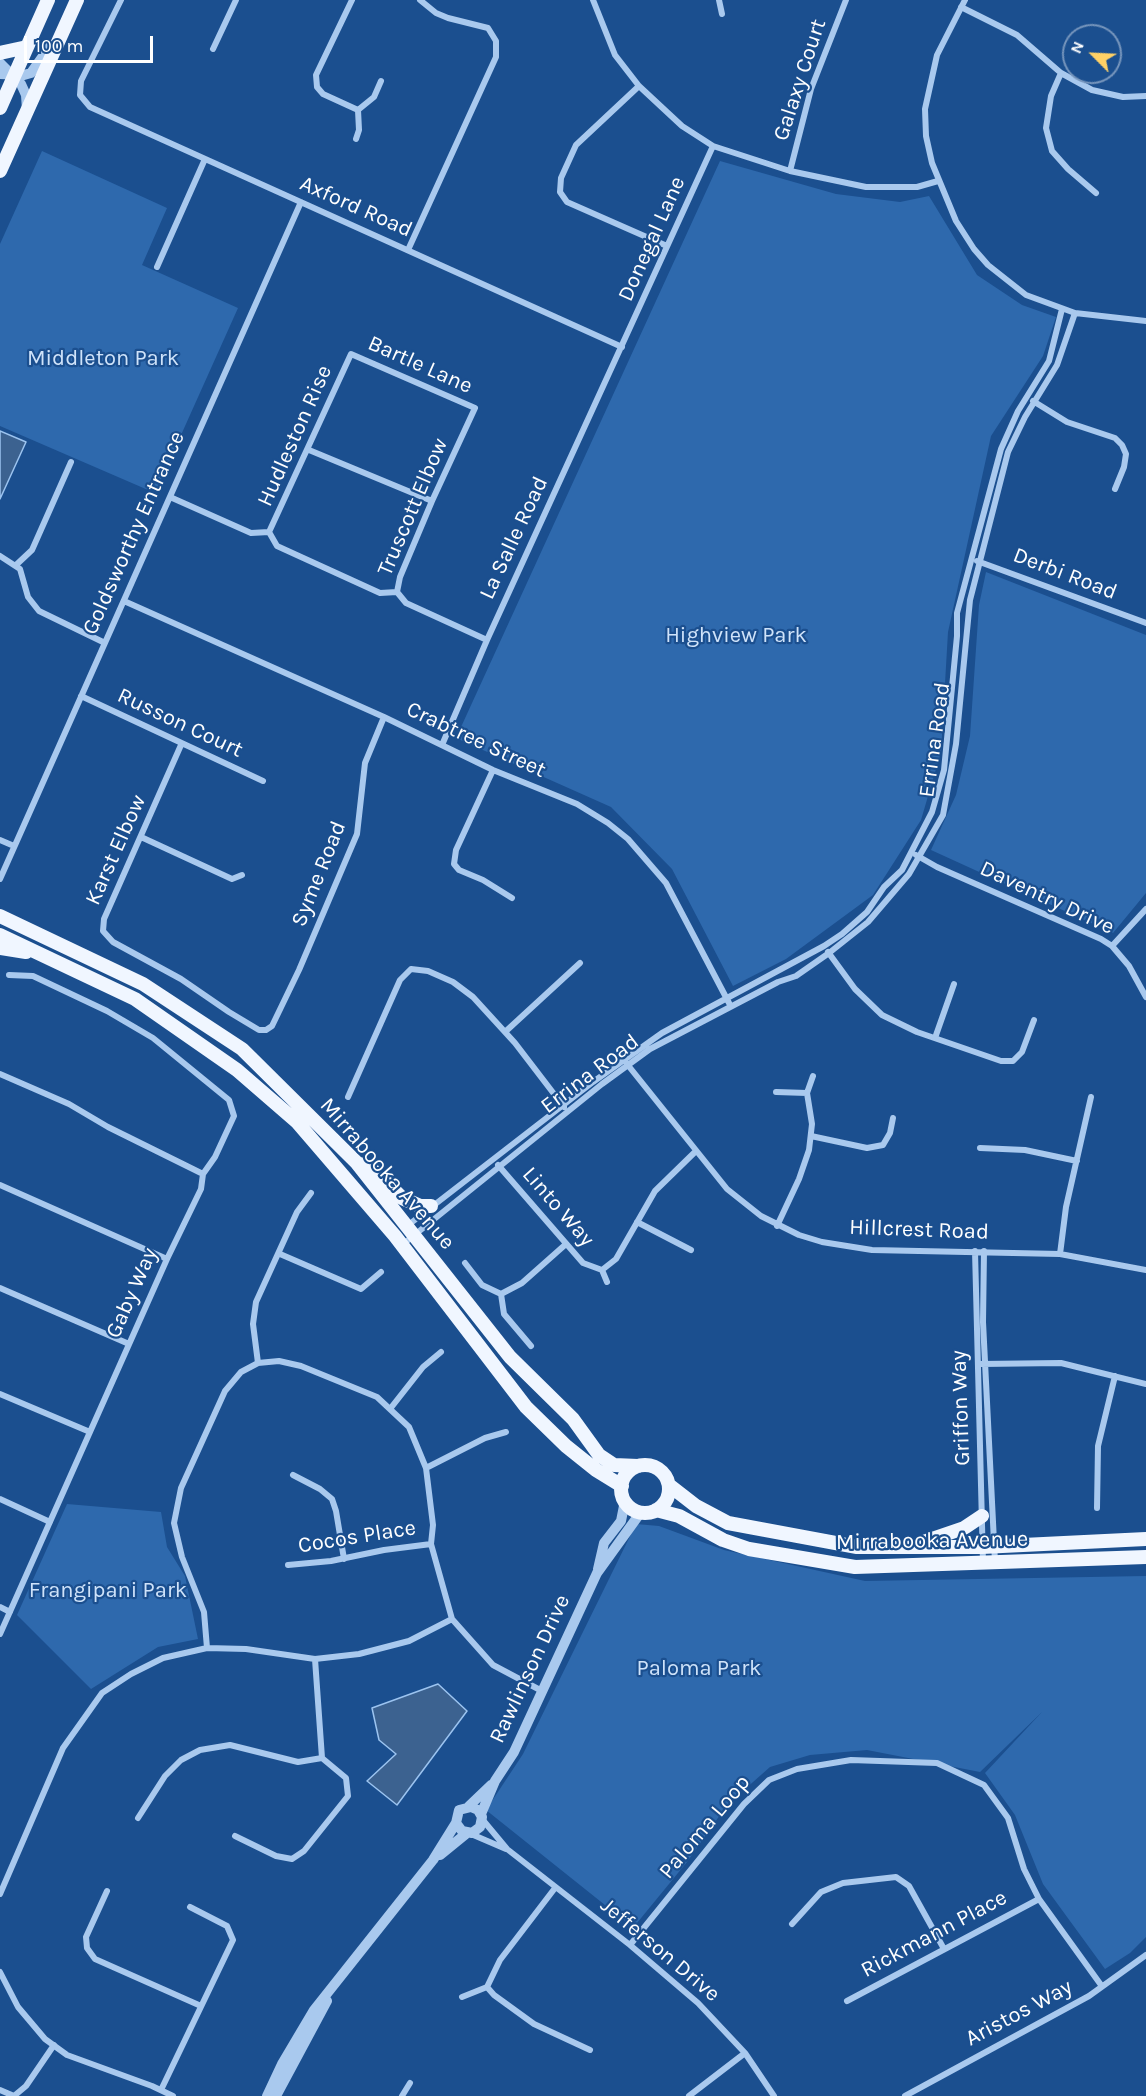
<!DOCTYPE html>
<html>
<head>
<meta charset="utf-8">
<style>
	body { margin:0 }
	#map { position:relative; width:1146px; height:2096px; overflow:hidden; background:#1b4f8f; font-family:Karla,sans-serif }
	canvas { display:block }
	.north { position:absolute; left:1062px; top:24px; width:60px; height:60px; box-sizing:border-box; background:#1b4f8f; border:2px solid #7695bc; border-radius:50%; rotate:294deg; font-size:16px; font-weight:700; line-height:24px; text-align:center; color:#fff }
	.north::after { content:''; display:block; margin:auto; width:21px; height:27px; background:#ffd166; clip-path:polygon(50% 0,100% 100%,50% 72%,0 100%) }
	.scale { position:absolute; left:24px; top:36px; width:129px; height:27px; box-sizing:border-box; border:3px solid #fff; border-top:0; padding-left:8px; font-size:18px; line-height:21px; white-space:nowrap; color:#fff; -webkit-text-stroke:4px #1b4f8f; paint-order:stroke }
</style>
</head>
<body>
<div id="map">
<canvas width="1146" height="2096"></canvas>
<div class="north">N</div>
<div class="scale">100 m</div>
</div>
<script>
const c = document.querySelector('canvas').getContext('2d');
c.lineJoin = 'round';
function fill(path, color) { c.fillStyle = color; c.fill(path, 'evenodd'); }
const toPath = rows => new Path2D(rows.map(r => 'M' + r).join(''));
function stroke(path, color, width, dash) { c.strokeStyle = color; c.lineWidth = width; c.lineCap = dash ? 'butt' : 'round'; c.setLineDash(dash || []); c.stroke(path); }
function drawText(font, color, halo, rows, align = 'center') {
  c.font = font + ' Karla,sans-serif'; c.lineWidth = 4.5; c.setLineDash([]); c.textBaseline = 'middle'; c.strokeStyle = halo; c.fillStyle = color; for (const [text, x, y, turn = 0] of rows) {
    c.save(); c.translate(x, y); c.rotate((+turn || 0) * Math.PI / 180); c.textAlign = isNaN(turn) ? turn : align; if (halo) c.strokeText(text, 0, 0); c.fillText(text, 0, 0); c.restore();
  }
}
const green = toPath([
	[42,151,167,208,142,265,238,308,155,493,0,426,0,244],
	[720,161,836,194,900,202,929,196,977,275,1022,305,1056,317,1043,356,991,436,948,632,941,752,921,820,873,895,786,959,733,986,672,869,611,807,456,738],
	[986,572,1146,635,1146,893,1113,933,931,850,956,795,970,736,979,605],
	[67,1504,161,1512,167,1547,185,1576,198,1639,158,1647,91,1689,17,1615],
	[636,1524,659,1526,724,1550,865,1581,1146,1576,1146,1937,1130,1953,1105,1969,1043,1884,1015,1815,985,1773,1042,1712,980,1772,867,1750,810,1755,770,1767,727,1805,687,1862,637,1923,625,1921,486,1810,523,1754]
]);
const water = toPath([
	[0,431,26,442,0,499,0,431],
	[438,1684,467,1711,397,1805,367,1781,396,1754,379,1740,372,1708,438,1684]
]);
const minor = toPath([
	[121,0,81,81,80,95,90,107,622,347],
	[352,0,316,75,317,87,323,94,358,110],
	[593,0,615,55,639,86,682,126,713,146,790,171,866,187,917,187,938,181],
	[719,0,722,14],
	[965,0,937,55,925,109,926,136,932,163,956,221,974,249,988,265,1026,295,1075,313,1146,321],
	[961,7,1017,35,1061,73,1092,90,1123,97,1146,96],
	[213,49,236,0],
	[1061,73,1051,96,1046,128,1052,151,1068,169,1096,193],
	[639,86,576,145,561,178,560,192,567,202,667,246],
	[356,139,359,130,358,110,374,97,381,81],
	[790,171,811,89,846,0],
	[408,250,496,57,496,41,488,28,448,18,436,13,420,0],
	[157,267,205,159],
	[1033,401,1067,422,1115,438,1122,445,1126,454,1124,467,1115,489],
	[309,450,432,501],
	[170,497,251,533,269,532,351,354,475,408,432,501,400,577,397,592,406,603,487,640],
	[269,532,277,546,380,593,397,592],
	[0,556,20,569,28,597,39,611,105,643],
	[977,561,1146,623],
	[16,565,32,550,71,462],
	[124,601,384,717,493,770,577,804,608,823,628,839,666,883,729,1003],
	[81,696,263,781],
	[181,745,104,919,103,931,113,942,181,979,229,1012,259,1030,266,1030,272,1026,299,970,357,834,365,763,384,717],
	[442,745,487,640,713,146],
	[493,770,456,850,454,864,459,870,483,880,512,898],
	[141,837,232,879,242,875],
	[0,840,14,846],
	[916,855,937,867,1101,939,1112,946,1129,966,1146,997],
	[0,879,301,202],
	[1112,946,1146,909],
	[828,952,855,989,882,1015,917,1032,1001,1061,1013,1061,1022,1052,1034,1020],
	[9,975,33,976,107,1011,153,1038,229,1100,234,1116,215,1157,203,1174],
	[505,1032,580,963],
	[935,1038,954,984],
	[627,1064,727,1189,761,1216,799,1235,822,1242,872,1250,1060,1254,1146,1270],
	[0,1074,69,1104,108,1127,203,1174,201,1189,167,1259,0,1634],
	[776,1092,807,1093],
	[348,1097,400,980,411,969,428,971,453,982,473,997,515,1043,564,1107],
	[811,1136,867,1148,883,1145,890,1133,893,1118],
	[980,1148,1025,1150,1077,1161],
	[498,1165,583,1263,602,1270,616,1259,655,1191,696,1151],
	[0,1185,167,1259],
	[637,1222,691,1250],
	[407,1226,593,1082,662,1033,824,946,842,934,867,912,884,887,902,870,932,812,944,770,957,636,957,613,1001,449,1018,411,1049,361,1062,309],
	[777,1226,799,1179,809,1150,812,1124,807,1093,813,1076],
	[402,1245,602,1084,650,1049,778,982,796,976,829,953,868,922,909,874,943,815,956,744,970,600,1008,452,1025,417,1057,365,1075,313],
	[975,1251,983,1563],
	[984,1251,983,1322,995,1562],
	[280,1254,361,1289,381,1272],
	[1060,1254,1066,1207,1091,1097],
	[465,1263,482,1285,501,1294,504,1314,531,1346],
	[602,1270,607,1282],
	[0,1288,129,1344],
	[501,1294,522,1283,566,1244],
	[258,1363,253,1324,256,1302,297,1212,311,1193],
	[981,1364,1061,1363,1146,1384],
	[0,1394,90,1432],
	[390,1409,423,1367,441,1352],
	[426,1468,485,1438,506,1432],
	[293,1475,320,1489,332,1499,336,1511,344,1559],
	[0,1499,50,1522],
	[1097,1508,1098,1446,1115,1376],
	[288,1565,331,1561,384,1550,431,1544],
	[0,1607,10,1612],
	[207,1648,204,1612,182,1557,174,1523,181,1488,225,1391,241,1372,258,1363,279,1361,301,1366,377,1397,409,1427,426,1468,433,1525,431,1544,452,1619,493,1665,542,1691],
	[138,1818,165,1776,181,1760,200,1750,230,1745,298,1762,322,1758],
	[482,1819,507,1849,630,1945,698,2003,745,2053,774,2096],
	[471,1834,506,1849],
	[235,1836,276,1856,292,1859,304,1851,348,1796,346,1778,322,1758,315,1659],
	[107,1891,86,1937,87,1948,95,1959,201,2006],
	[0,1894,63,1748,102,1693,131,1674,163,1658,207,1648,246,1649,315,1659,359,1654,409,1641,452,1619],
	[792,1924,821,1892,843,1883,896,1877,909,1886,944,1949],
	[630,1945,744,1804,769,1780,797,1769,851,1760,937,1763,984,1785,1008,1818,1024,1869,1039,1899,1101,1985],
	[0,1972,18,2007,45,2039,67,2055,152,2086,173,2096],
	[487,1987,494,1995,534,2024,590,2050],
	[462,1997,487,1987,500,1960,555,1888],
	[847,2001,1039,1899],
	[0,2090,14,2096,26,2086,54,2045],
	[161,2090,233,1940,227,1926,190,1907],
	[402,2096,410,2083],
	[689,2096,745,2053],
	[905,2096,1089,1996,1146,1955]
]);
const tertiary = toPath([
	[0,63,21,84,26,95,27,110],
	[0,74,24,75,31,73,51,45],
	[598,1569,604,1543,621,1521,625,1501],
	[469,1806,491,1785],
	[481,1814,495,1781,514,1752,597,1573,641,1512],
	[440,1855,467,1833],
	[267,2096,282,2064,314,2010,433,1860,456,1823,459,1810,471,1807,478,1810,482,1817,480,1827,472,1833,462,1831,456,1823],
	[276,2096,327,2001]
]);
const primary = toPath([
	[0,53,27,47],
	[0,108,48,0],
	[0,171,77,0],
	[0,916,143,984,242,1049,356,1162,510,1357,573,1419,599,1455,614,1465,638,1466],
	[0,935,135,999,237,1070,297,1122,395,1236,526,1407,566,1446,596,1470,622,1486],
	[0,948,26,952],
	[360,1164,377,1173,402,1198,420,1206,431,1206],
	'621 1489a24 24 0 1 1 48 0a24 24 0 1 1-48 0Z',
	[669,1485,696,1506,728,1523,857,1547,982,1547,1146,1539],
	[656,1510,679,1516,723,1540,749,1549,855,1567,1146,1557],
	[923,1542,964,1528,982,1516]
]);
const streetNames = [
	["Galaxy Court",800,80,-72],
	["Axford Road",356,207,24],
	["Donegal Lane",652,239,-66],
	["Bartle Lane",420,365,24],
	["Hudleston Rise",295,436,-66],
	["Truscott Elbow",413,507,-67],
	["Goldsworthy Entrance",134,533,-66],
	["La Salle Road",514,538,-65],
	["Derbi Road",1065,574,21],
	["Russon Court",180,723,25],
	["Crabtree Street",476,740,25],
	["Errina Road",935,740,-82],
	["Karst Elbow",116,850,-66],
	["Syme Road",319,874,-68],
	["Daventry Drive",1047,898,25],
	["Errina Road",590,1074,-37],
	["Mirrabooka Avenue",387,1174,49],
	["Linto Way",558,1207,49],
	["Hillcrest Road",919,1230,2],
	["Gaby Way",132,1293,-66],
	["Griffon Way",961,1408,-92],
	["Cocos Place",357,1537,-9],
	["Mirrabooka Avenue",932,1541,-1],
	["Rawlinson Drive",530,1669,-65],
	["Paloma Loop",705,1827,-50],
	["Rickmann Place",934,1934,-28],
	["Jefferson Drive",660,1950,40],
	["Aristos Way",1019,2013,-28]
];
const parkNames = [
	["Middleton Park",103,359],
	["Highview Park",736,636],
	["Frangipani Park",108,1591],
	["Paloma Park",699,1669]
];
fill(green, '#2e69ad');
fill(water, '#3c6290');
stroke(water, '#9cc4f0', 1.5);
stroke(minor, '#a9c9ee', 6);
stroke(tertiary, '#a9c9ee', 10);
stroke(primary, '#f0f6ff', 14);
drawText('22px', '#fff', '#1b4f8f', streetNames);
drawText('22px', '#cfe3fa', '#1b4f8f', parkNames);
</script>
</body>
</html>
